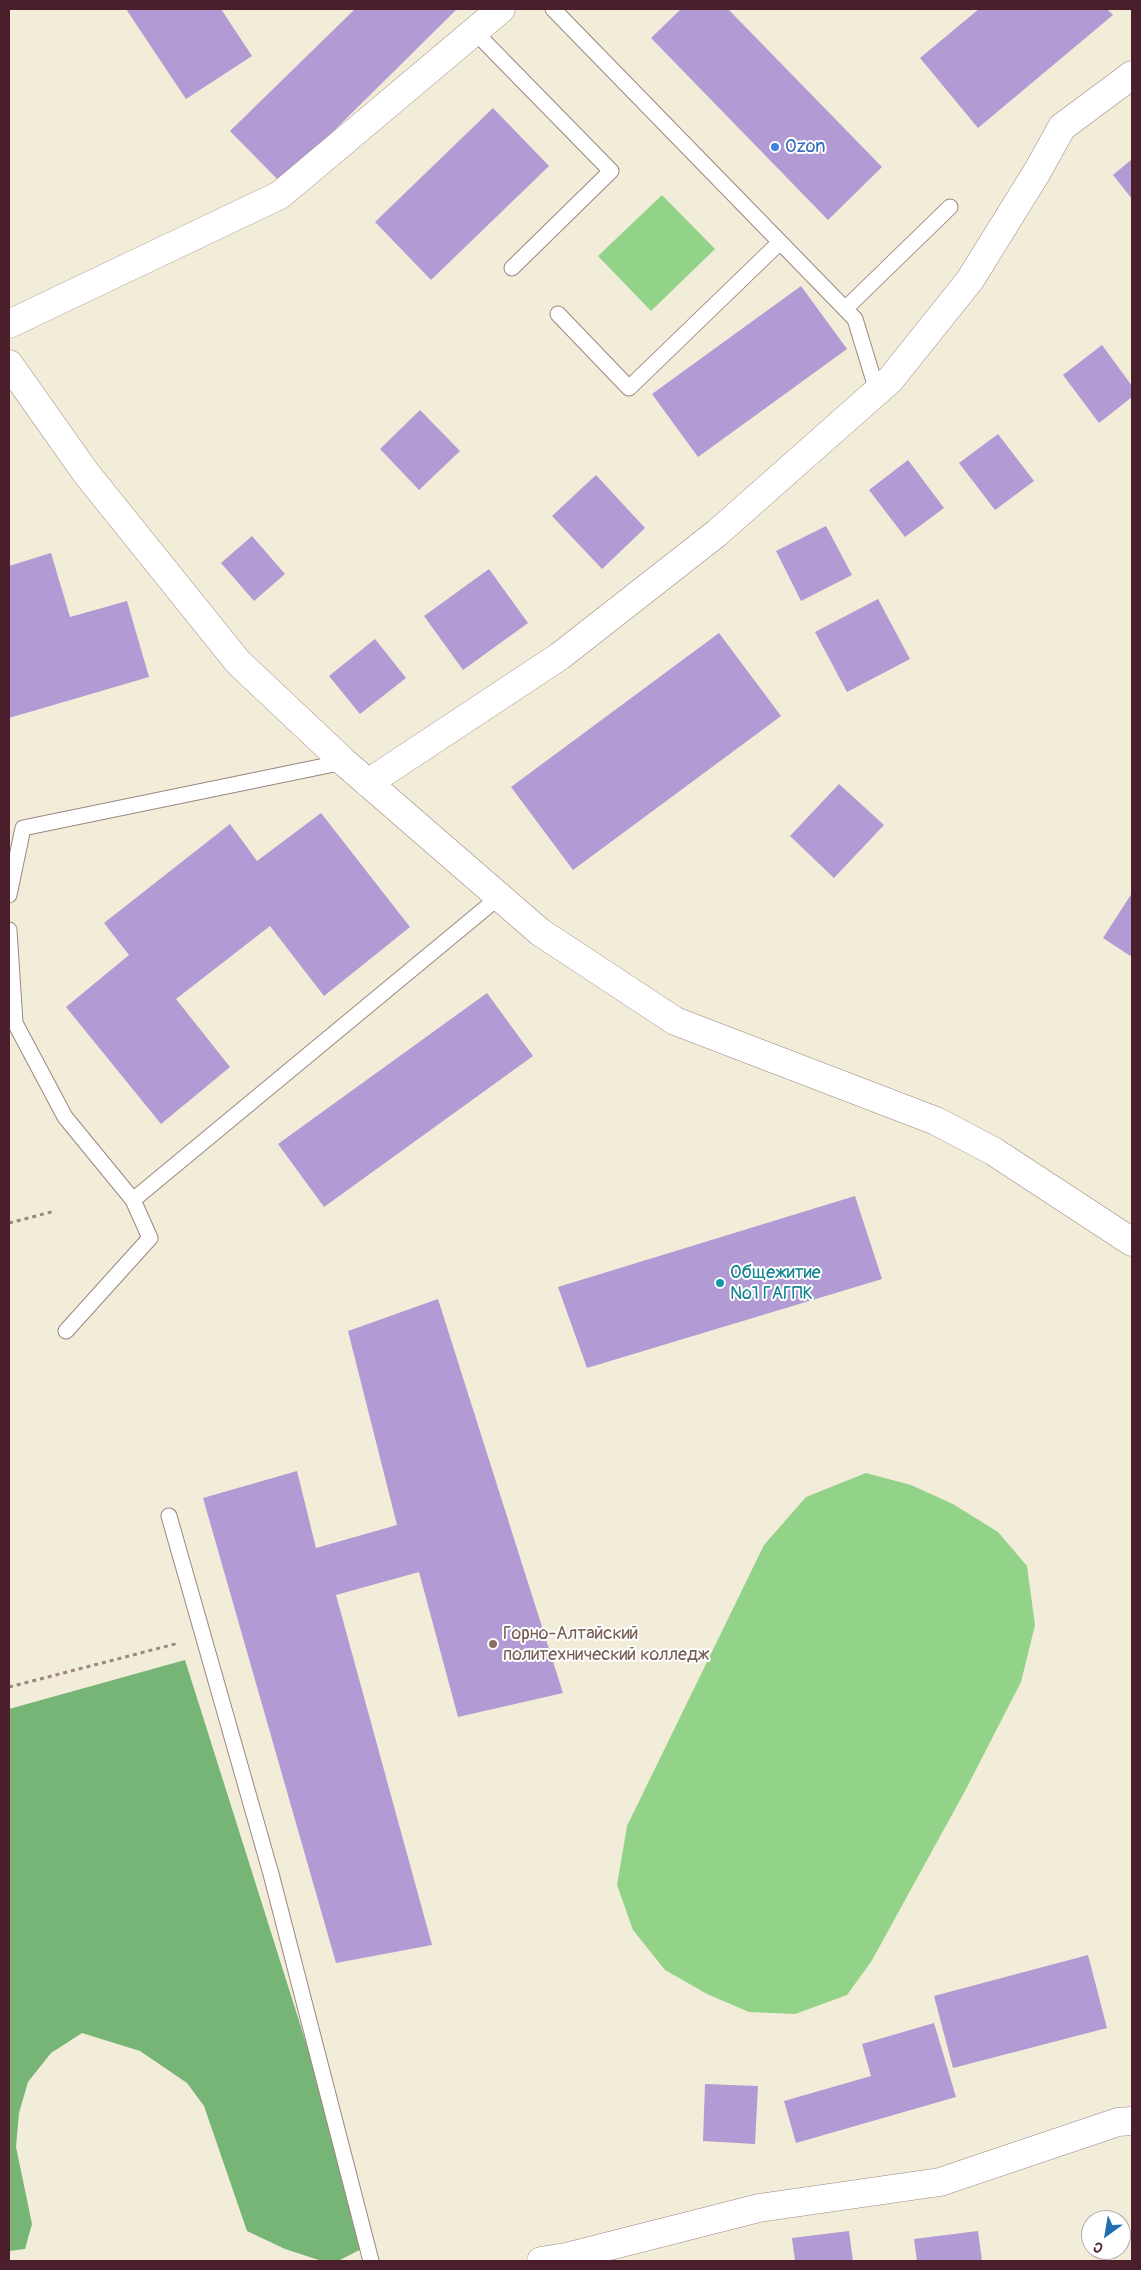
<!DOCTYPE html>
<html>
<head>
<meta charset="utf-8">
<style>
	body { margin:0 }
	#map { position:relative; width:1141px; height:2270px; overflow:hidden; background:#f1edd8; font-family:Pangolin,sans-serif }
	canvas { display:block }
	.frame { position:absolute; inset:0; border:10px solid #4a1f2b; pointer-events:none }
	.north { position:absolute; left:1081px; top:2210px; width:50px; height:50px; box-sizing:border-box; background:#fff; border:1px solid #b7a5aa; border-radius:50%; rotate:212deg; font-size:14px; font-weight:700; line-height:20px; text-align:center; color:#4a1f2b }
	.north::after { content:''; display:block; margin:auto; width:18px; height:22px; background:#1f6fb2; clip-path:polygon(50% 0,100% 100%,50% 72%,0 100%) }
</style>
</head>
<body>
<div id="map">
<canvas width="1141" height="2270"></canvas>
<div class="frame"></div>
<div class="north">С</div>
</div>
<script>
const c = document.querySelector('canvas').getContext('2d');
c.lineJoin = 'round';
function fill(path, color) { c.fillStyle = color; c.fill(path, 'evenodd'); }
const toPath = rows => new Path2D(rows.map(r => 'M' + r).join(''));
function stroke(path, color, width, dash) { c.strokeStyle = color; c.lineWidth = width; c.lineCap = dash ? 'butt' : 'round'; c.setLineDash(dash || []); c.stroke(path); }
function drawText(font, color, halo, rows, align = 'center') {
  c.font = font + ' Pangolin,sans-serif'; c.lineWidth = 4; c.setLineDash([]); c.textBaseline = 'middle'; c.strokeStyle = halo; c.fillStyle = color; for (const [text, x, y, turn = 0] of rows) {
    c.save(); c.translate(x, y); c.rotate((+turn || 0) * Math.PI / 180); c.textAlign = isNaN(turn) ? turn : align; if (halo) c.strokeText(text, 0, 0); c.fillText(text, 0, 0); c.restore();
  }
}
const green = toPath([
	[662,195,715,249,651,311,598,256],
	[866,1473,911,1485,953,1504,998,1532,1027,1566,1035,1625,1021,1682,965,1791,871,1962,847,1995,795,2014,749,2012,707,1994,665,1970,633,1930,617,1885,627,1826,764,1545,806,1497]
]);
const forest = toPath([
	[185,1660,306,2043,373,2243,338,2261,322,2261,285,2249,247,2231,204,2106,187,2083,140,2051,82,2033,51,2053,28,2082,19,2113,16,2147,32,2224,25,2249,9,2251,9,1709]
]);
const building = toPath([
	[126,9,221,9,252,56,186,99],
	[355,9,457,9,281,183,230,131],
	[681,9,728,9,882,167,828,220,651,38],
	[979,9,1107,9,1113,15,978,128,920,58],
	[493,108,549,166,431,280,375,222],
	[1132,159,1132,199,1113,175],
	[801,286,847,349,698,457,652,394],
	[1102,345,1132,386,1132,397,1099,423,1063,375],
	[420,410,460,451,419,490,380,449],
	[998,434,1034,481,995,510,959,463],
	[908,460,944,508,905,537,869,490],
	[596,475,645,528,602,569,552,516],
	[826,526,852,575,801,601,776,551],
	[252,536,285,574,254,601,221,563],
	[51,553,70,617,127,601,149,677,9,718,9,566],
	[489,569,528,623,463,670,424,616],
	[878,599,910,659,847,692,815,632],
	[719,633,781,716,573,870,511,787],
	[375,639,406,678,360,714,329,676],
	[839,784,884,825,834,878,790,836],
	[321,813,410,927,324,996,270,926,176,999,230,1067,161,1124,66,1007,129,955,104,923,230,824,257,861],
	[1132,893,1132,957,1103,938],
	[487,993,533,1056,324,1207,278,1144],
	[855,1196,882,1279,587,1368,558,1287],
	[438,1299,563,1693,458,1717,419,1572,336,1595,432,1945,336,1963,203,1498,297,1471,316,1548,397,1525,348,1331],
	[1088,1955,1107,2028,953,2068,934,1996],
	[934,2023,956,2097,796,2143,784,2101,871,2076,862,2044],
	[705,2084,758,2086,755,2144,703,2141],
	[849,2231,853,2261,795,2261,792,2238],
	[978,2231,982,2261,917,2261,914,2239]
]);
const path = toPath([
	[9,1223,55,1211],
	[9,1687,179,1643]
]);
const service = toPath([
	[553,9,855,319,877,391],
	[475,32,611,171,512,268],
	[845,309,950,207],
	[558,314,629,388,780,242],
	[9,895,23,828,344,762],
	[9,930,15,1023,65,1117,133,1200,499,897],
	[66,1331,150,1238,133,1200],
	[169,1516,271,1874,371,2261]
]);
const minor = toPath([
	[9,324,280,195,501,9],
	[9,364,86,473,238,662,344,762,540,932,675,1021,936,1121,993,1151,1132,1242],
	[368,783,560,656,717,533,890,380,970,280,1037,172,1062,127,1132,75],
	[541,2261,566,2257,759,2208,940,2182,1118,2122,1132,2121]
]);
const markers = [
	[775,147,5,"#3f7fe0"],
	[720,1283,5,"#0f9aa8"],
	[493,1644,5,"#8d6e63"]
];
const shopNames = [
	["Ozon",785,147]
];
const cultureNames = [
	["Общежитие",730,1273],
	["№1 ГАГПК",730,1294]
];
const educationNames = [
	["Горно-Алтайский",503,1634],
	["политехнический колледж",503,1655]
];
fill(green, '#93d389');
fill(forest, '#76b575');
fill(building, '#b29ad5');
stroke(service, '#9e8682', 17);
stroke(minor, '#9e8682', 29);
stroke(path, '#9e8682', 3, [4, 4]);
stroke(service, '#fff', 15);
stroke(minor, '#fff', 28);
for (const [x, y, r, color] of markers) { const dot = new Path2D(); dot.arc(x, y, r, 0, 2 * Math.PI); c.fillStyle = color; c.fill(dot); stroke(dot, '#fff', 2); }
drawText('18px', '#366cbe', '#fff', shopNames, 'left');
drawText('18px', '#0d838f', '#fff', cultureNames, 'left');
drawText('18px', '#785e54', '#fff', educationNames, 'left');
</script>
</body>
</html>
